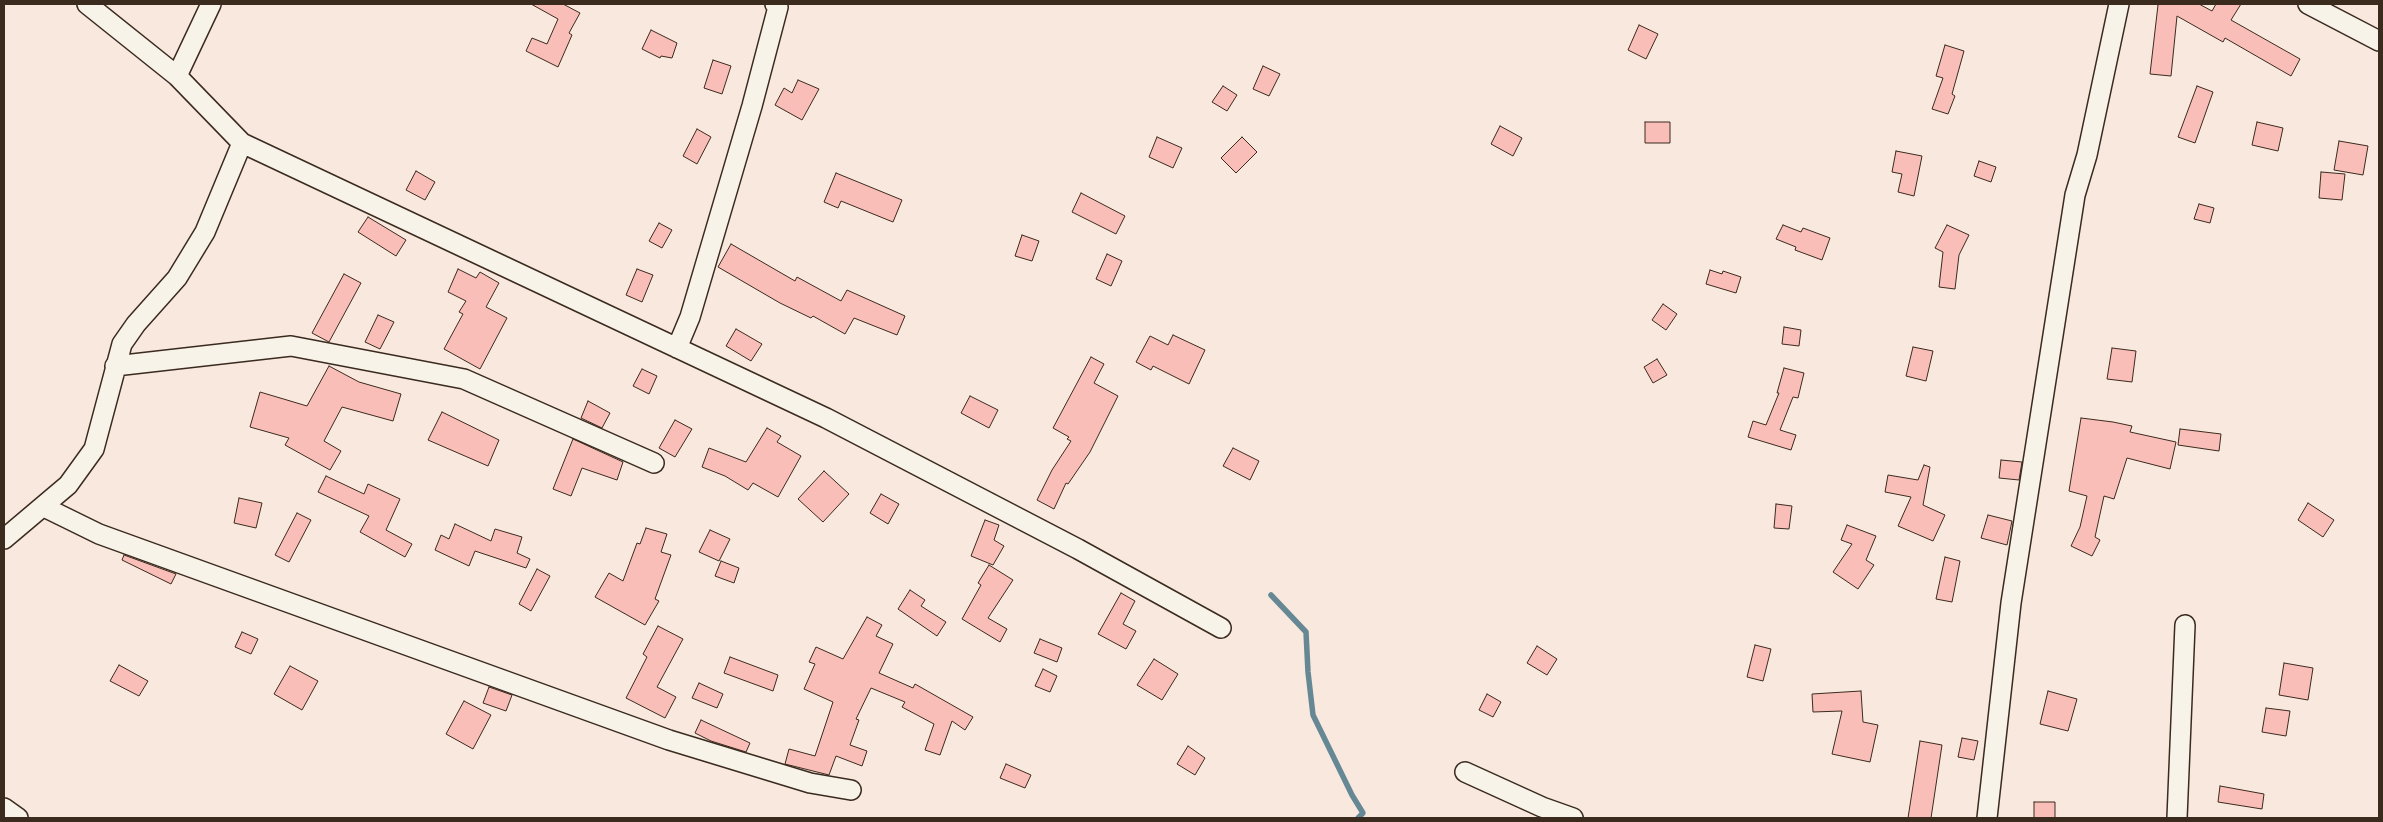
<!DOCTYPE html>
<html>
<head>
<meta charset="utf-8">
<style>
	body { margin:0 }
	#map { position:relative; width:2383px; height:822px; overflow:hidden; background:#f8e8de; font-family:Sriracha,sans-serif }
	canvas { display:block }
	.frame { position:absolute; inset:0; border:5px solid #3b2a1e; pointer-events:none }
</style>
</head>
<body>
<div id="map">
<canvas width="2383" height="822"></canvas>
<div class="frame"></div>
</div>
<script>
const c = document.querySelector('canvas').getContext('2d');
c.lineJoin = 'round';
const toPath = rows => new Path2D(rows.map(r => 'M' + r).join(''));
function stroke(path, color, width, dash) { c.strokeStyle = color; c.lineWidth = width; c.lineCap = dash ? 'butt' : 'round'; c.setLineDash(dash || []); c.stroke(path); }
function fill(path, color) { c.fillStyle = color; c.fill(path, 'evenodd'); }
const stream = toPath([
	[1271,595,1306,632,1308,672,1313,715,1352,795,1363,813,1358,818]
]);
const building = toPath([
	[531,4,563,4,580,13,569,33,572,35,558,67,526,51,532,38,547,44,558,19,531,4],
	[2156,4,2199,4,2212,11,2216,4,2241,4,2231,20,2300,59,2291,76,2225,38,2223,42,2177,16,2171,76,2150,74,2158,5,2156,4],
	[1639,25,1658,34,1646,59,1628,50,1639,25],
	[651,30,677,43,672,58,661,56,660,58,642,49,651,30],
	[1945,45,1964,51,1952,94,1955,96,1948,114,1932,109,1943,78,1936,76,1945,45],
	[713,60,731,66,722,94,704,88,713,60],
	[1263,66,1280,74,1269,96,1253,89,1263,66],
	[798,80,819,89,802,120,775,105,784,88,792,93,798,80],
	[1223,86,1237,95,1227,111,1212,102,1223,86],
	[2197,86,2213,92,2195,143,2178,137,2197,86],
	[1645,122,1670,122,1670,143,1645,143,1645,122],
	[2257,122,2283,128,2278,151,2252,145,2257,122],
	[1500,126,1522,138,1513,156,1491,144,1500,126],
	[697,129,711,137,697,164,683,156,697,129],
	[1157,137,1182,148,1173,168,1149,157,1157,137],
	[1242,137,1257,152,1236,173,1221,158,1242,137],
	[2339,141,2368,146,2363,175,2334,170,2339,141],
	[1896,151,1922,156,1914,196,1898,192,1902,174,1892,172,1896,151],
	[1979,161,1996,167,1991,182,1974,176,1979,161],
	[416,171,435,182,425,200,406,190,416,171],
	[2321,172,2345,174,2342,200,2319,198,2321,172],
	[836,173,902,200,893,222,841,201,838,208,824,202,836,173],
	[1081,193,1125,216,1116,234,1072,212,1081,193],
	[2199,204,2214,208,2210,223,2194,219,2199,204],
	[368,217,406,240,396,256,358,232,368,217],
	[659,223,672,230,662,248,649,241,659,223],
	[1783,225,1801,232,1803,228,1830,238,1822,260,1795,250,1796,247,1776,239,1783,225],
	[1947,225,1969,235,1959,255,1955,289,1939,287,1943,252,1935,248,1947,225],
	[1022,235,1039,241,1032,261,1015,256,1022,235],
	[731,244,795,281,797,277,841,301,847,290,905,316,897,335,854,318,845,334,813,316,811,318,780,303,718,267,731,244],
	[1107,254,1122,261,1111,286,1096,279,1107,254],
	[458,269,476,278,480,272,499,283,486,307,507,318,480,369,444,349,463,314,459,312,466,301,448,292,458,269],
	[637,269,653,275,642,302,626,295,637,269],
	[1710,270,1722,274,1723,271,1741,277,1736,293,1706,284,1710,270],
	[344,274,361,283,329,342,312,333,344,274],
	[1663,304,1677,314,1666,330,1652,320,1663,304],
	[378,315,394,322,380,349,365,342,378,315],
	[1784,327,1801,330,1799,346,1782,344,1784,327],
	[736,329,762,344,751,361,726,346,736,329],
	[1173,335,1205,350,1189,384,1153,366,1151,370,1136,362,1150,336,1168,345,1173,335],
	[1913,347,1933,351,1926,381,1906,376,1913,347],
	[2112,348,2136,351,2132,382,2107,379,2112,348],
	[1091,357,1104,364,1094,383,1118,396,1090,452,1068,484,1066,483,1054,509,1037,500,1052,470,1071,441,1067,439,1069,437,1053,428,1091,357],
	[1657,359,1667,375,1653,383,1644,367,1657,359],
	[329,366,359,382,401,394,393,421,342,407,324,441,341,451,330,470,285,445,289,438,250,427,260,392,307,406,329,366],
	[1784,368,1804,373,1798,398,1793,397,1780,430,1796,435,1791,450,1748,437,1753,421,1766,425,1779,393,1777,393,1784,368],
	[642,369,657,376,649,394,633,386,642,369],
	[970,396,998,410,989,428,961,413,970,396],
	[588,401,610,413,602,428,581,418,588,401],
	[442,412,499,440,488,466,428,440,442,412],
	[2081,418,2113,422,2132,426,2130,432,2176,442,2170,469,2127,458,2114,499,2104,496,2095,537,2100,540,2092,556,2071,546,2080,527,2087,496,2069,491,2081,418],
	[675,420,692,429,675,457,659,448,675,420],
	[767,428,781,436,777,442,801,456,778,497,753,483,748,490,725,476,702,467,709,448,746,462,767,428],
	[2180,429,2221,434,2219,451,2178,445,2180,429],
	[573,439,623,462,617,480,582,468,571,496,553,489,573,439],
	[1233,448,1259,461,1250,480,1223,466,1233,448],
	[2001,460,2022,462,2019,480,1999,478,2001,460],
	[1924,465,1930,467,1923,505,1945,515,1933,541,1898,526,1911,497,1885,492,1888,475,1918,480,1924,465],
	[824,471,849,494,823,522,798,499,824,471],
	[326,476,364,494,368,484,400,499,386,530,412,544,405,557,360,532,369,516,318,492,326,476],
	[881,494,899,504,888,524,870,513,881,494],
	[239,498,262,503,256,528,234,523,239,498],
	[2308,503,2334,520,2323,537,2298,520,2308,503],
	[1776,504,1792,506,1789,529,1774,528,1776,504],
	[297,513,311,520,289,562,275,555,297,513],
	[1988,515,2012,521,2007,545,1981,538,1988,515],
	[985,520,999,525,994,540,1004,546,993,565,971,556,985,520],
	[455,524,491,541,495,529,522,537,517,553,530,559,526,568,475,551,469,566,435,550,441,535,449,539,455,524],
	[1847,525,1876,536,1866,560,1874,565,1858,589,1833,572,1852,544,1841,540,1847,525],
	[646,528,667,534,661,552,671,555,655,599,659,601,645,625,595,597,609,573,623,581,637,543,640,544,646,528],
	[710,530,730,539,719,561,699,552,710,530],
	[124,555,176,574,171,584,122,560,124,555],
	[1945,557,1960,561,1952,602,1936,599,1945,557],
	[721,561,739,568,734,583,715,576,721,561],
	[989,565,1013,580,988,618,1007,629,1000,642,962,619,981,585,978,583,989,565],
	[537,569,550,576,531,611,519,604,537,569],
	[910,590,925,600,921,606,946,622,937,636,898,609,910,590],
	[1121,593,1135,601,1123,624,1136,631,1126,649,1098,634,1121,593],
	[867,617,882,625,876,636,893,644,879,673,913,688,915,684,973,717,965,730,952,721,940,755,925,750,934,724,902,707,905,702,871,688,856,719,859,720,850,745,867,751,862,766,836,756,829,775,785,764,789,749,815,756,833,702,804,689,815,664,809,662,816,647,843,659,867,617],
	[658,626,683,639,657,687,676,697,665,718,626,698,647,657,643,654,658,626],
	[242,632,258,639,251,654,235,647,242,632],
	[1040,639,1062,648,1057,662,1034,653,1040,639],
	[1755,645,1771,649,1763,681,1747,677,1755,645],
	[1537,646,1557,659,1547,675,1527,663,1537,646],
	[730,657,778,675,773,691,724,673,730,657],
	[1154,659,1178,674,1162,700,1137,685,1154,659],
	[2284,663,2313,668,2308,700,2279,695,2284,663],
	[119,665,148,681,139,696,110,681,119,665],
	[290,666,318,681,302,710,274,694,290,666],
	[1043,669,1057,676,1050,692,1035,686,1043,669],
	[699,683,723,694,717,708,692,698,699,683],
	[489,687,512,695,506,711,483,703,489,687],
	[1861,691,1863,722,1878,725,1870,762,1832,754,1842,711,1813,712,1812,694,1861,691],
	[2048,691,2077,699,2068,731,2040,724,2048,691],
	[1487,694,1501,702,1493,717,1479,710,1487,694],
	[464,701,491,715,473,749,446,734,464,701],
	[2266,708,2290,711,2286,736,2262,732,2266,708],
	[701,720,750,743,746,752,711,741,695,733,701,720],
	[1962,738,1978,741,1974,760,1958,757,1962,738],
	[1920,741,1942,745,1931,818,1908,818,1920,741],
	[1188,746,1205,758,1195,775,1177,764,1188,746],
	[1006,764,1031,775,1025,788,1000,778,1006,764],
	[2220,786,2264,794,2262,809,2218,802,2220,786],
	[2034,802,2055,802,2055,818,2034,818,2034,802]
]);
const minor = toPath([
	[87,4,177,76,242,143,826,418,1078,549,1221,628],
	[2308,4,2379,41],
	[177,76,211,4],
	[677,348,690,317,752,106,778,7,775,4],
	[115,366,291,346,464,379,654,463],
	[44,507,99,534,669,740,810,783,851,790],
	[4,539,68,485,94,449,122,344,136,324,177,278,205,232,242,143],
	[1465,772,1542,807,1573,818],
	[4,808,18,818],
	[1987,818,2011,603,2075,195,2087,155,2119,4],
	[2177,818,2185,625]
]);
stroke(stream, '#668895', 5.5);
fill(building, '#fabeb8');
stroke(building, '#3b2a1e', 1);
stroke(minor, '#3b2a1e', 22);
stroke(minor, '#f7f3e8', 19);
</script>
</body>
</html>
